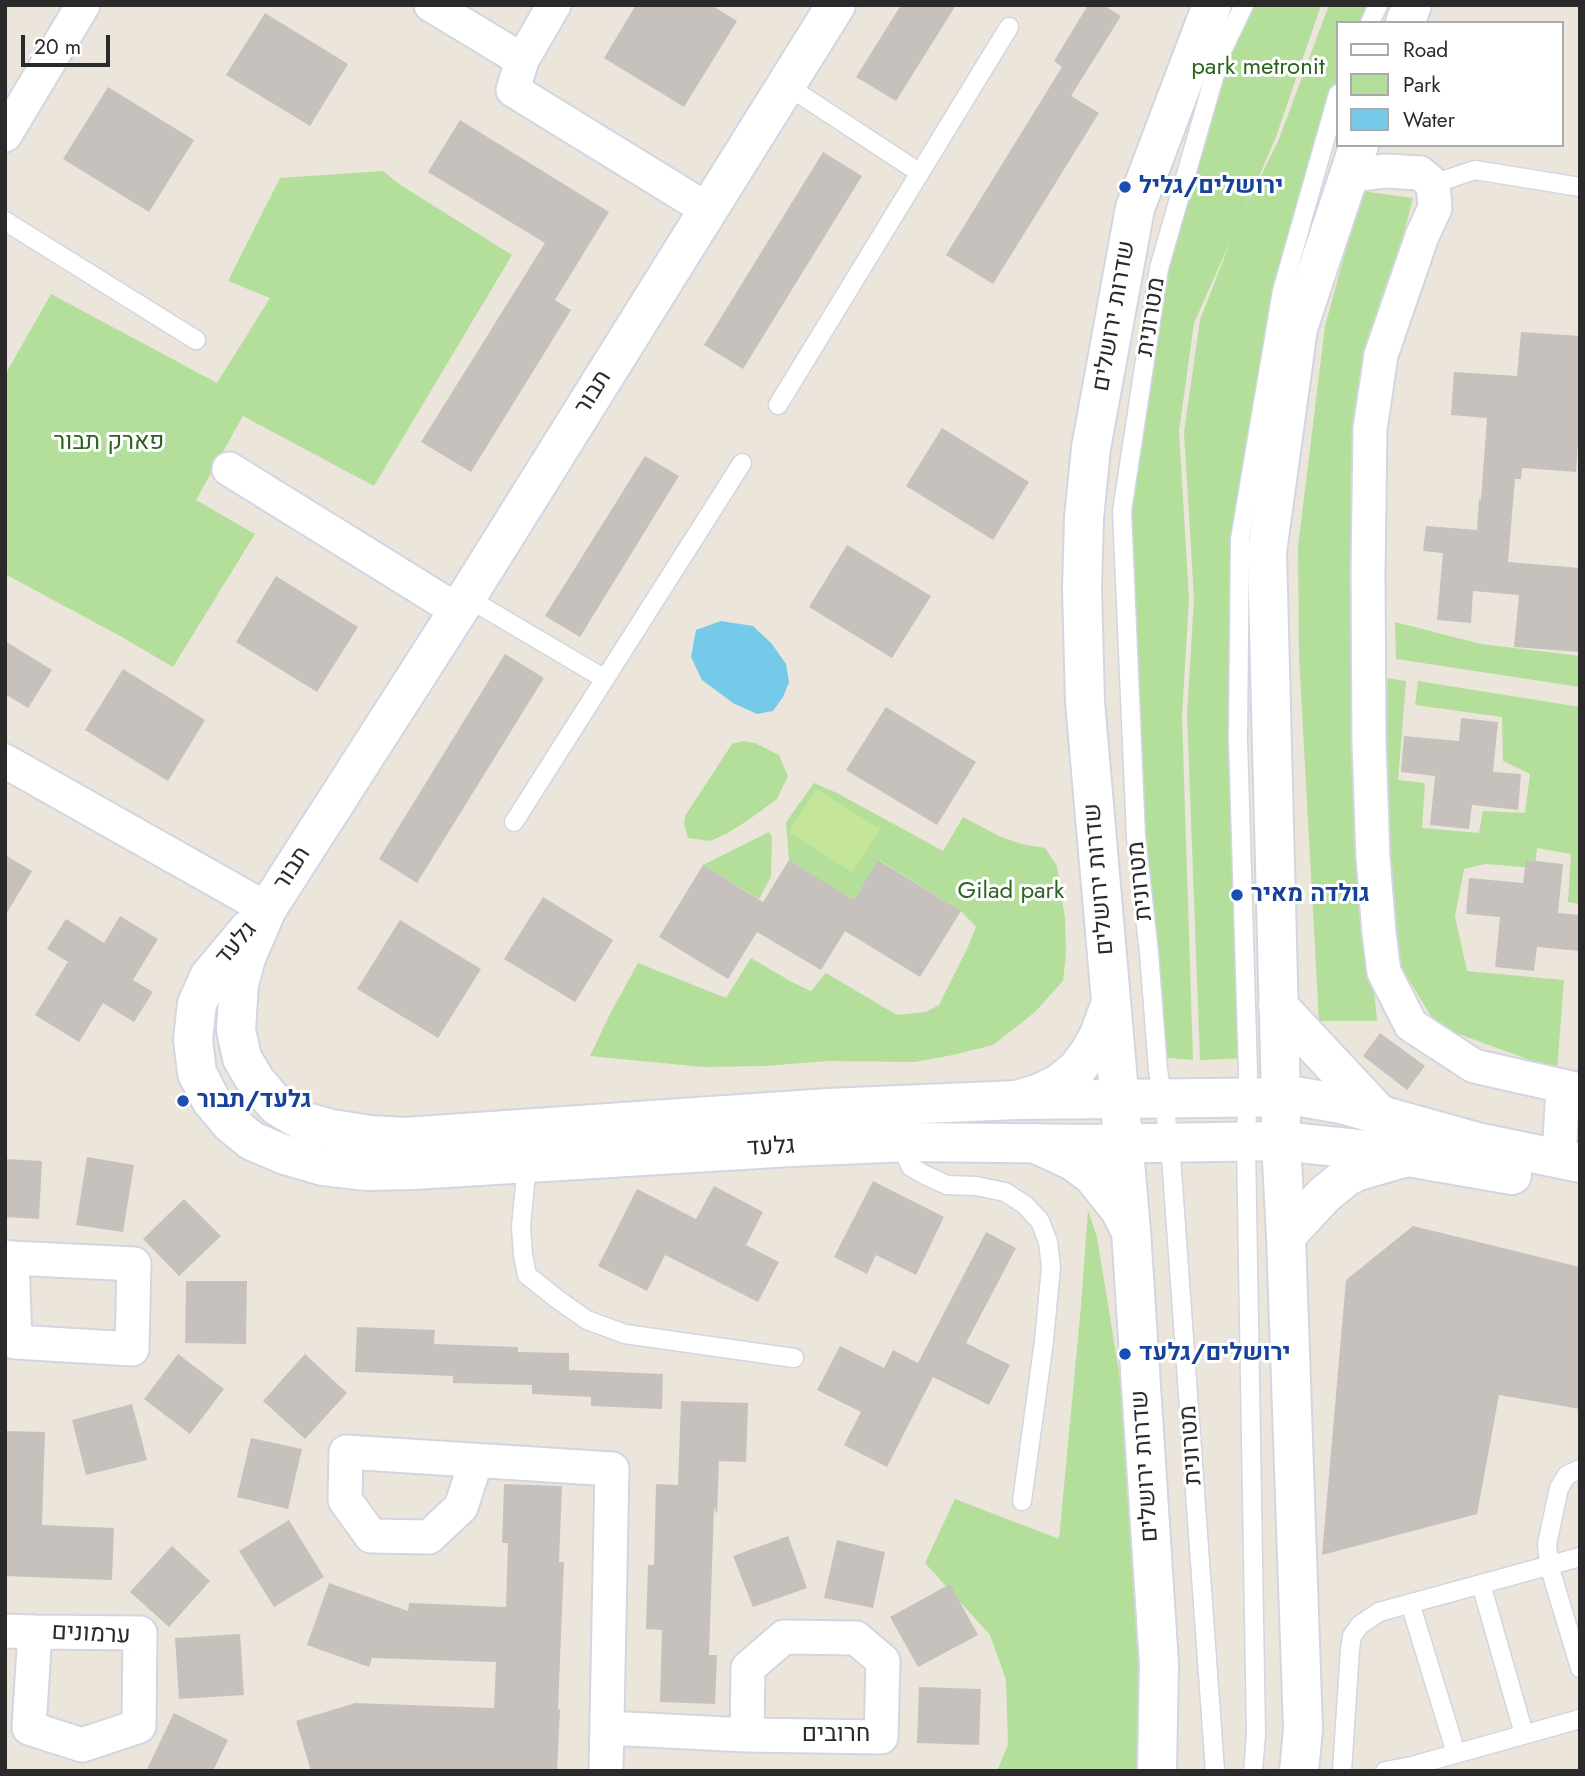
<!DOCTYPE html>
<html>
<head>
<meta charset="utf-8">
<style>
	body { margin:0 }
	#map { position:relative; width:1585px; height:1776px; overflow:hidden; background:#ebe5dc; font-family:Jost,sans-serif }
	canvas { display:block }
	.frame { position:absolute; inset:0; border:7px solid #2a2a2a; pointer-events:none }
	.legend { position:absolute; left:1336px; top:21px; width:228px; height:126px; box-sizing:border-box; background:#fff; border:2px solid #aaa; margin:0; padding:9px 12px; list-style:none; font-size:21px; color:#2a2a2a }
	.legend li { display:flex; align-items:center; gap:14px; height:35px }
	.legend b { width:35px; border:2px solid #aaa }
	.scale { position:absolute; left:21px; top:35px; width:89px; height:32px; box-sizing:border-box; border:4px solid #2a2a2a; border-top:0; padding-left:9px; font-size:21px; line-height:24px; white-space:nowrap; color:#2a2a2a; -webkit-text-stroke:5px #fff; paint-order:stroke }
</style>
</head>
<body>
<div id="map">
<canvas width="1585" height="1776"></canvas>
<div class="frame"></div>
<ul class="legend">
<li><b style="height:9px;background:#fff"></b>Road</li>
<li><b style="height:19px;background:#b3df9b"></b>Park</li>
<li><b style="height:19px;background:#74cae8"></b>Water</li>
</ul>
<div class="scale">20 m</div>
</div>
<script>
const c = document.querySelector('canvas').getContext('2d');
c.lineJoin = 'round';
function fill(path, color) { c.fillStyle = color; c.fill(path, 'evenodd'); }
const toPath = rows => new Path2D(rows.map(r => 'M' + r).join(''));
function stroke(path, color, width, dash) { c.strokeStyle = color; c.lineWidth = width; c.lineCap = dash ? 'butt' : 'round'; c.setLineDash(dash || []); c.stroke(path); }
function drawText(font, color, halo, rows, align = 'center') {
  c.font = font + ' Jost,Heebo,sans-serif'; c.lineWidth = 6; c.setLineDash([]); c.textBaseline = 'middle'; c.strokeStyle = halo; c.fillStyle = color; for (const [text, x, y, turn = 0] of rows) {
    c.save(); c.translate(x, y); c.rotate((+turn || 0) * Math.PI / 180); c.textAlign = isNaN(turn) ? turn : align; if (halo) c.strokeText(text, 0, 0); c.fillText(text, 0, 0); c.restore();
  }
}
const green = toPath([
	[1248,5,1321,5,1276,137,1244,211,1279,139,1329,5,1372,5,1365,23,1338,23,1338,93,1282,291,1240,539,1247,1058,1200,1060,1187,714,1194,599,1184,432,1200,320,1231,240,1194,323,1179,431,1189,599,1182,716,1193,1060,1158,1057,1122,511,1159,268,1221,53],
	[383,171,399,184,512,255,374,486,243,416,196,500,255,534,173,667,120,636,5,574,5,375,51,294,217,383,270,298,228,281,280,178],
	[1362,191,1413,198,1378,334,1370,951,1377,1021,1319,1021,1299,657,1298,547,1325,326],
	[1395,622,1481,644,1580,656,1580,687,1396,659],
	[1380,677,1406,681,1398,780,1425,783,1422,828,1479,833,1483,811,1525,813,1530,774,1503,761,1502,717,1415,705,1418,681,1580,707,1580,904,1568,902,1571,854,1537,848,1535,868,1485,864,1464,869,1455,916,1467,971,1564,980,1557,1070,1437,1026,1401,967,1385,856],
	[743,741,755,743,779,755,788,776,777,799,747,821,726,834,710,841,688,838,684,824,685,816,732,744],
	[814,783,837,793,943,851,963,817,1001,837,1021,844,1045,848,1057,866,1065,918,1066,954,1063,981,1035,1012,993,1045,953,1055,915,1062,829,1061,764,1066,703,1067,590,1056,610,1014,638,963,726,998,751,958,792,982,811,991,826,973,897,1015,926,1012,939,1005,967,949,976,927,961,911,879,860,854,900,789,860,786,822],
	[769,832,772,837,771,877,759,899,703,865],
	[1088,1210,1097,1237,1130,1440,1148,1771,997,1771,1008,1745,1006,1680,990,1635,925,1563,955,1499,1059,1539,1081,1306]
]);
const pitch = toPath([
	[816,789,880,829,852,872,789,832]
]);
const water = toPath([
	[721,621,753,626,772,644,786,664,789,682,783,697,773,711,757,714,733,703,702,680,691,657,696,630]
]);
const building = toPath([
	[636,5,711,5,737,21,684,107,604,58],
	[901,5,956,5,896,101,856,77],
	[1088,5,1103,5,1121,16,1071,96,1099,113,993,284,946,255,1062,67,1054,61],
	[265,13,348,64,310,126,226,75],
	[108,87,194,140,149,212,63,159],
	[460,120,609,212,555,300,571,310,471,472,421,442,545,243,428,172],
	[823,152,862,176,743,369,704,345],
	[1521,332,1580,336,1580,414,1576,472,1522,468,1521,479,1515,479,1508,562,1580,568,1580,652,1514,647,1519,595,1473,591,1471,623,1437,620,1443,553,1423,551,1426,526,1477,530,1479,499,1481,500,1487,418,1451,415,1454,372,1517,376],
	[942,428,1029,482,993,540,906,486],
	[645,456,679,476,580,637,545,616],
	[847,545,931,596,892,658,809,607],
	[276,576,358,627,317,692,236,642],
	[5,641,52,670,28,708,5,694],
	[505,654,544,678,417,883,379,859],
	[123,669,205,720,168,781,85,730],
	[886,707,976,762,937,825,846,770],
	[1461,718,1498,722,1493,772,1521,774,1518,810,1472,805,1469,829,1430,825,1435,776,1401,772,1404,736,1459,741],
	[5,855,32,871,5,916],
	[789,860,854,900,878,860,961,911,920,977,845,931,821,970,757,932,728,979,659,937,703,865,763,902],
	[1526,860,1563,864,1558,913,1580,915,1580,951,1537,947,1534,971,1495,967,1500,917,1466,914,1469,878,1523,883],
	[543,897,613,940,575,1002,504,959],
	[120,916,158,939,133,980,153,992,134,1022,103,1003,79,1042,35,1015,68,962,47,949,66,919,104,943],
	[400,920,481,969,438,1038,357,989],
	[1380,1033,1425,1066,1407,1090,1363,1056],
	[87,1157,134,1165,123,1232,76,1225],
	[5,1159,42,1161,39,1219,5,1217],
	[873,1181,944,1217,916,1275,876,1255,867,1274,834,1257],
	[714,1186,763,1212,746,1245,779,1262,758,1302,665,1255,647,1291,598,1266,637,1189,696,1219],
	[184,1199,221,1236,179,1276,143,1239],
	[1413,1226,1580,1267,1580,1409,1499,1395,1477,1514,1322,1555,1346,1280],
	[986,1232,1016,1248,966,1343,1010,1365,989,1405,933,1377,887,1467,844,1445,861,1412,817,1390,840,1346,884,1368,893,1350,918,1363],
	[186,1281,247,1281,246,1344,185,1343],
	[357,1327,435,1330,434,1344,518,1347,518,1352,569,1353,569,1370,663,1374,662,1409,591,1406,591,1397,532,1394,532,1385,453,1383,453,1376,355,1372],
	[178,1354,224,1389,190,1434,144,1399],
	[305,1354,347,1393,305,1439,263,1401],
	[681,1401,748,1403,746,1462,719,1461,717,1514,714,1507,709,1655,717,1655,715,1704,660,1702,662,1630,646,1629,648,1565,654,1565,656,1484,678,1485],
	[132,1404,147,1460,86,1475,72,1420],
	[5,1431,45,1432,42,1525,114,1528,112,1580,5,1576],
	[251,1438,302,1449,288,1509,237,1497],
	[504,1484,562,1486,559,1562,564,1562,558,1709,560,1709,557,1771,465,1769,465,1771,311,1771,296,1721,355,1703,494,1708,496,1662,372,1658,369,1667,307,1645,329,1583,408,1611,409,1603,506,1607,508,1543,502,1543],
	[289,1520,324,1577,274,1607,239,1551],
	[788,1536,807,1588,753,1607,733,1556],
	[837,1540,885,1552,873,1608,824,1598],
	[172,1546,210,1581,169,1627,130,1592],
	[950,1584,978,1635,918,1667,890,1617],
	[240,1634,244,1695,179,1699,175,1638],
	[919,1687,981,1689,979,1745,917,1743],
	[174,1713,228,1740,213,1771,146,1771]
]);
const service = toPath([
	[1370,23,1378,5],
	[786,85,920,173],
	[1433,184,1475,170,1580,187],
	[5,221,196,340],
	[778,405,1009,27],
	[466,597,605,679],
	[514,822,742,463],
	[899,1143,911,1167,925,1175,947,1185,976,1186,1005,1192,1025,1205,1040,1221,1048,1242,1051,1267,1044,1341,1022,1501],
	[527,1164,521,1226,523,1255,527,1275,557,1299,587,1320,625,1334,794,1358],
	[1580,1469,1567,1475,1559,1488,1547,1544,1549,1565,1580,1668],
	[1481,1584,1524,1734],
	[1410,1603,1456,1753],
	[1215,1771,1170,1143,1158,1070,1149,953,1136,837,1122,511,1159,268,1221,53,1244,5],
	[1253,1771,1256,1735,1246,1143,1248,1071,1238,739,1240,539,1282,291,1338,94],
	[1342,1771,1350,1649,1352,1636,1360,1625,1379,1612,1580,1557],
	[1385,1771,1412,1766,1580,1719]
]);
const minor = toPath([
	[431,5,522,60],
	[554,5,522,60,513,90,708,210],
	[5,135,83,5],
	[1349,175,1386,171,1420,173,1433,184,1435,208,1422,236,1381,355,1370,429,1368,573,1369,744,1373,857,1379,933,1384,972,1411,1025,1474,1066,1580,1090],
	[229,469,458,611],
	[5,761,267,909],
	[1559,1159,1563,1086],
	[5,1257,12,1258,134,1264,132,1349,15,1342,12,1258],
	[476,1461,461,1507,429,1537,371,1536,345,1500,346,1452,612,1469,606,1771],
	[5,1631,35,1632,140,1633,139,1726,82,1745,29,1728,35,1632],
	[607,1728,747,1735,881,1737,883,1661,856,1638,784,1637,748,1668,747,1735]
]);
const tertiary = toPath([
	[836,5,458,611,267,909,246,958,239,984,236,1030,242,1058,255,1080,277,1106,302,1121,332,1129,370,1135,404,1137,828,1108,1017,1100,1301,1097,1341,1104,1477,1142,1580,1163],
	[249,929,209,977,197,1004,193,1039,197,1073,211,1100,231,1124,252,1141,285,1155,323,1166,367,1171,414,1170,791,1147,910,1142,1089,1144,1281,1141,1367,1150,1512,1175]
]);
const secondary = toPath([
	[1405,23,1412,5],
	[1278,1006,1379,1114],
	[1017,1100,1040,1093,1060,1083,1077,1069,1089,1053,1099,1035,1109,1008],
	[1034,1143,1073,1161,1092,1175,1120,1210,1129,1228],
	[1286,1236,1324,1195,1346,1177,1358,1171,1407,1157],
	[1157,1771,1159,1664,1131,1231,1085,702,1082,588,1084,518,1091,448,1135,208,1212,5],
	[1299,1771,1303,1729,1286,1236,1281,1141,1281,1097,1267,552,1298,328,1359,145]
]);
const markers = [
	[1125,187,7,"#1a4fb4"],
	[1237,895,7,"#1a4fb4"],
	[183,1101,7,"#1a4fb4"],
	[1125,1354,7,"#1a4fb4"]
];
const parkNames = [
	["park metronit",1258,68],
	["פארק תבור",109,443],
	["Gilad park",1011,892]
];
const transitNames = [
	["ירושלים/גליל",1139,187],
	["גולדה מאיר",1251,895],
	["גלעד/תבור",197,1101],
	["ירושלים/גלעד",1139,1354]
];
const streetNames = [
	["שדרות ירושלים",1115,316,-80],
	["מטרונית",1152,317,-81],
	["תבור",594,393,-58],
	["תבור",293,869,-57],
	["שדרות ירושלים",1100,879,-95],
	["מטרונית",1141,881,-96],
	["גלעד",237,944,-49],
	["גלעד",771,1148,-3],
	["מטרונית",1192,1445,-94],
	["שדרות ירושלים",1146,1466,-94],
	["ערמונים",91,1635,3],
	["חרובים",836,1735]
];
fill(green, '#b3df9b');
fill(pitch, '#c5e698');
fill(water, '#74cae8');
fill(building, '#c6c1bc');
stroke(service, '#d2d5e2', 21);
stroke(minor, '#d2d5e2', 37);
stroke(tertiary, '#d2d5e2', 42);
stroke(secondary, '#d2d5e2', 42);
stroke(service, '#fff', 18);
stroke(minor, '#fff', 33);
stroke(tertiary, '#fff', 38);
stroke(secondary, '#fff', 38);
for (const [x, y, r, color] of markers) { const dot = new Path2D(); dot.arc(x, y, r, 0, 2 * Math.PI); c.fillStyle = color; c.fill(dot); stroke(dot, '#fff', 2.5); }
drawText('24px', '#2c631e', '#fff', parkNames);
drawText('bold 24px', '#164399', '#fff', transitNames, 'left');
drawText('24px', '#2a2a2a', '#fff', streetNames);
</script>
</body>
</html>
